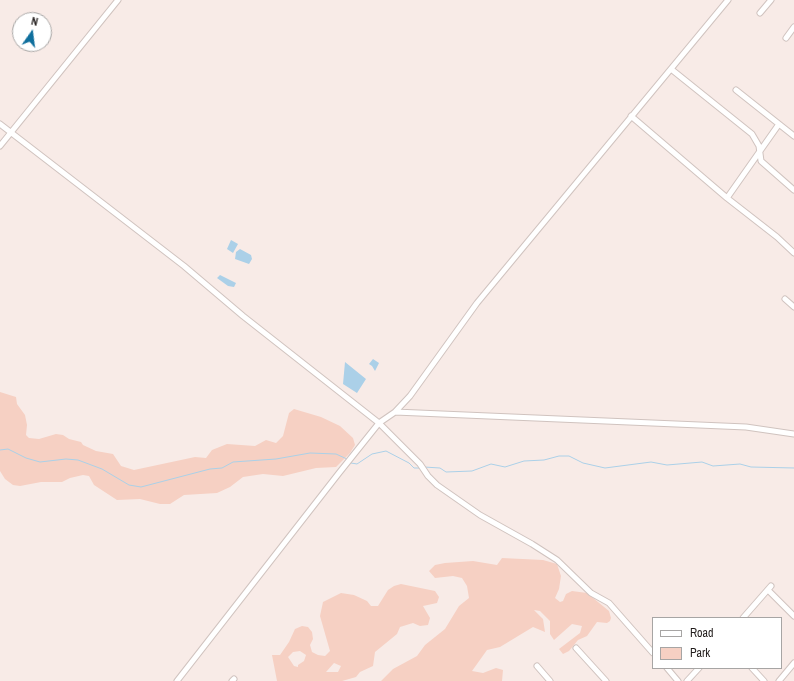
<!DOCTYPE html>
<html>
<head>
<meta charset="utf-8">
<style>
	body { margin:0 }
	#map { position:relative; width:794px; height:681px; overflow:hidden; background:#f8ebe7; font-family:"Archivo Narrow",sans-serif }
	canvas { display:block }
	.legend { position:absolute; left:652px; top:617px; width:130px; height:52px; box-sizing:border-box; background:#fff; border:1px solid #a7a5a4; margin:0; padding:5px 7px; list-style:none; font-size:12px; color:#221d1c }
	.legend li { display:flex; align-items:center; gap:8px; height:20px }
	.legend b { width:20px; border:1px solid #a7a5a4 }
	.north { position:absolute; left:12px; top:12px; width:40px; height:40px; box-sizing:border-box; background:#fff; border:1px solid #a7a5a4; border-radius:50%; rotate:14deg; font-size:11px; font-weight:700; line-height:16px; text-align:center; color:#221d1c }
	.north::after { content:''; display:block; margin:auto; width:14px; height:18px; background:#0f6f9d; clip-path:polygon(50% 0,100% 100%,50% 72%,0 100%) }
</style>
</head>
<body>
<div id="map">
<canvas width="794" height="681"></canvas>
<ul class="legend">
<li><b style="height:5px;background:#fff"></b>Road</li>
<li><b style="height:11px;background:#f6d0c3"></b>Park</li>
</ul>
<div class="north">N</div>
</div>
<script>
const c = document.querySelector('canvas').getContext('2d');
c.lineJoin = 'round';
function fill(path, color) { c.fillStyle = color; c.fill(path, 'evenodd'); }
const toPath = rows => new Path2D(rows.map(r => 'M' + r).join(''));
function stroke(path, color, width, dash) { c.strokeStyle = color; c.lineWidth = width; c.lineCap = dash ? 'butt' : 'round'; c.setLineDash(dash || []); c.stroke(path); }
const green = toPath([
	[0,392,16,397,17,404,25,415,27,425,26,435,29,438,39,439,56,434,63,435,69,439,81,442,83,445,96,451,113,454,121,466,134,470,195,457,206,458,212,450,227,444,255,446,266,440,276,443,283,436,289,413,294,409,321,417,340,426,353,438,355,445,350,453,336,467,316,468,283,476,263,474,243,477,230,487,217,493,184,495,170,504,160,504,140,499,117,500,94,485,89,476,83,475,70,478,62,482,41,482,20,486,13,485,5,479,0,471],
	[502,558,543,560,557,564,561,576,559,589,555,598,560,602,563,601,566,594,572,591,587,593,609,611,611,618,610,621,607,623,597,622,587,636,578,640,569,651,563,654,559,649,580,633,582,626,572,624,554,640,550,634,550,621,540,611,534,610,543,619,545,632,533,627,500,647,487,650,472,671,483,673,496,668,503,670,502,681,381,681,393,669,417,656,425,645,445,629,459,606,469,598,467,586,462,578,453,576,435,578,429,571,435,565,445,563,473,561,497,565],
	[401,584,435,591,439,597,437,603,423,606,430,618,428,625,420,626,413,623,400,627,397,634,375,652,373,666,360,672,356,677,342,681,277,681,272,655,280,655,289,642,295,629,302,626,308,627,312,632,313,639,310,645,312,652,318,655,325,656,330,651,320,616,323,602,341,593,354,595,367,601,371,606,378,606,388,590,394,586],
	[300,651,306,655,304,661,298,665,298,667,294,666,288,657,293,652],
	[334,663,341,666,338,672,326,672]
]);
const water = toPath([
	[231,240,238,244,233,253,227,249],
	[240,249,251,255,252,259,249,264,235,259,236,252],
	[220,275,236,283,234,287,228,286,217,278],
	[373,359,379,363,375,371,372,366,369,364],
	[345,362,366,379,357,393,343,384]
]);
const stream = toPath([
	[0,450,8,449,26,458,40,462,66,459,78,460,102,469,129,485,141,487,210,469,222,468,233,462,276,459,310,453,336,454,347,459],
	[351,463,357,464,372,454,386,451,409,463,414,468,421,468],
	[424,467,440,468,446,472,472,471,491,464,505,467,524,461,544,460,559,456,569,456,583,463,605,468,651,462,667,465,702,462,713,466,740,464,751,467,794,468]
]);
const minor = toPath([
	[760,13,771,0],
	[786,38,794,27],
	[671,69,752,134,759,146,761,161,794,190],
	[736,90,794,136],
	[631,116,727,198,777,237,794,253],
	[0,124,184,266,243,316,379,423,420,464,428,476,437,485,480,515,532,544,557,560,591,593,609,603,653,653],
	[0,146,118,0],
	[727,198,779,124],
	[785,299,794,307],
	[395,412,410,396,477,303,728,0],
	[768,590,794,616],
	[743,618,771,586],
	[576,648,606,681],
	[537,666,550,681],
	[667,668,678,681],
	[752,668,764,681],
	[177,681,339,473,379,423,395,412,746,427,794,434],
	[232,681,234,679],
	[687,681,699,668],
	[779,681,794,663]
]);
fill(green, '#f6d0c3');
fill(water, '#abd0e8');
stroke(stream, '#abd0e8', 1);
stroke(minor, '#d0c3bf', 7);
stroke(minor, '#fff', 5);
</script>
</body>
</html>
